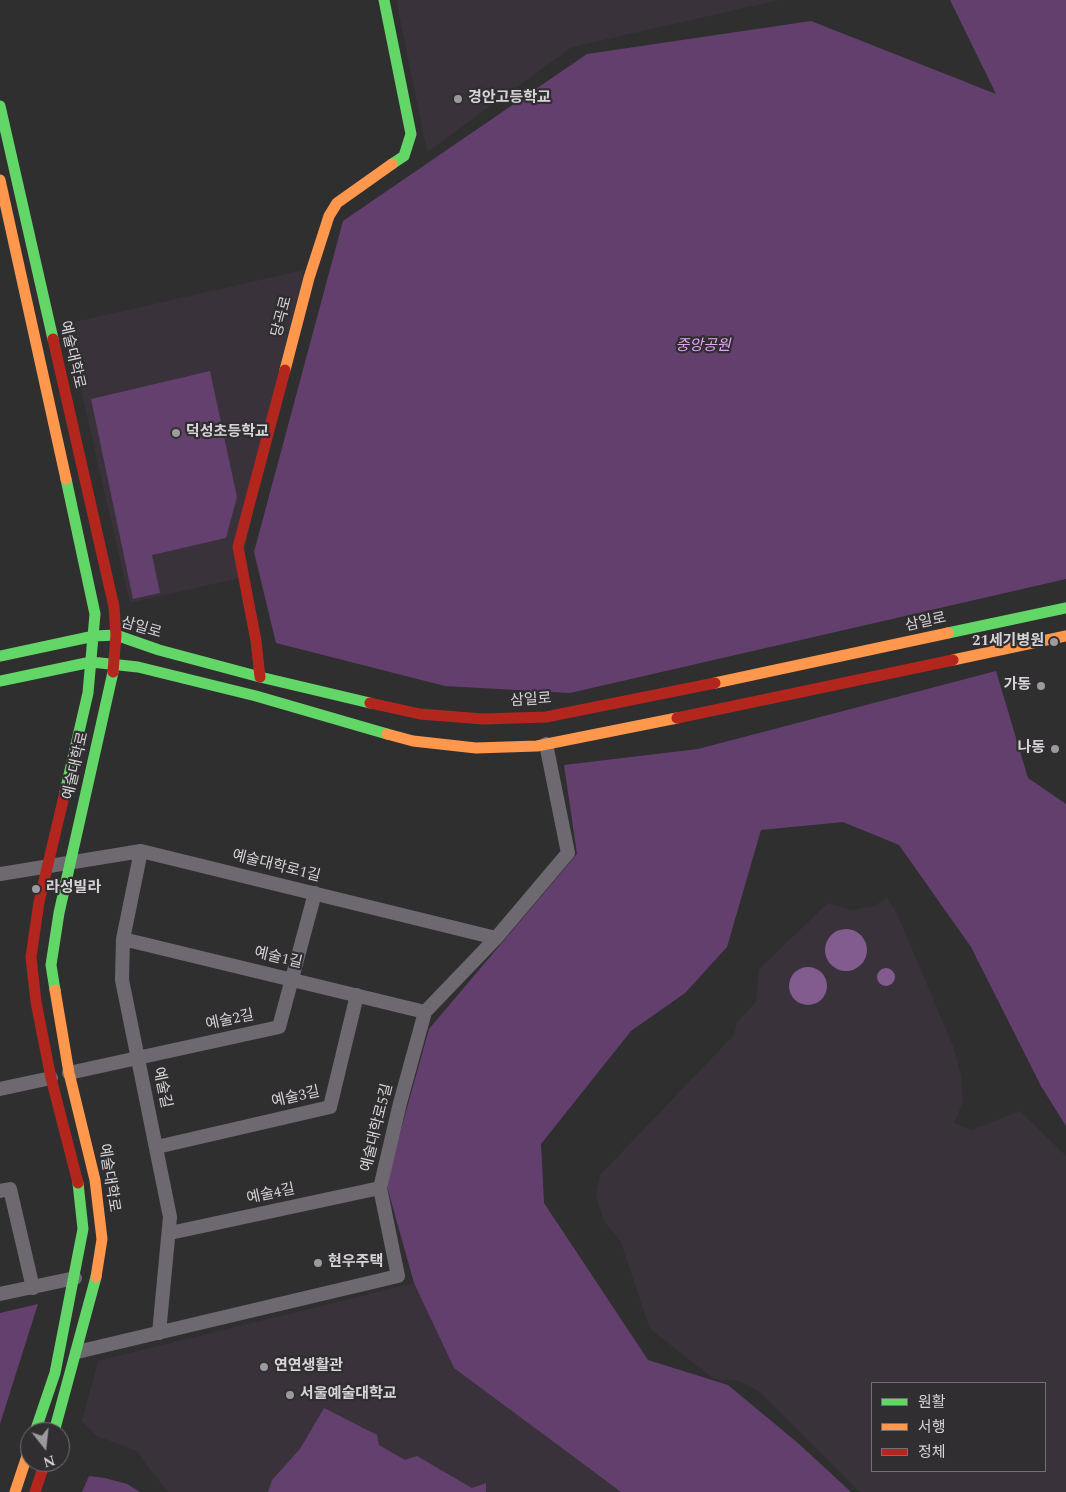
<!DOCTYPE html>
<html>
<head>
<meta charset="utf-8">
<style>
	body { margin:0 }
	#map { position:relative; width:1066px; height:1492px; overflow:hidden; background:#302f30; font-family:Spectral,"Noto Sans KR",serif }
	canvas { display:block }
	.legend { position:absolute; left:871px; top:1382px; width:175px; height:90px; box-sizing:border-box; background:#302e31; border:1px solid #727073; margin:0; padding:6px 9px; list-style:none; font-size:15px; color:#d6d4d7 }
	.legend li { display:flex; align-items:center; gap:10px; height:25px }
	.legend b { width:25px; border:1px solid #727073 }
	.north { position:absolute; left:20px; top:1422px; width:50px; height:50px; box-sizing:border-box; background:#302e31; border:1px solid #727073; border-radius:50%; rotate:164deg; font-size:14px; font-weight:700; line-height:20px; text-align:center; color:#d6d4d7 }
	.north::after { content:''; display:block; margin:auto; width:18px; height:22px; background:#9c9a9d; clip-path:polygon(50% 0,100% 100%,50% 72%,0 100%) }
</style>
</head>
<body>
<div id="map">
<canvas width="1066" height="1492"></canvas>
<ul class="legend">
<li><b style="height:6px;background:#63d668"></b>원활</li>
<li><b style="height:6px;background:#ff974d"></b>서행</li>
<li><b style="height:6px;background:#b3261e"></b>정체</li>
</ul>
<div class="north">N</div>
</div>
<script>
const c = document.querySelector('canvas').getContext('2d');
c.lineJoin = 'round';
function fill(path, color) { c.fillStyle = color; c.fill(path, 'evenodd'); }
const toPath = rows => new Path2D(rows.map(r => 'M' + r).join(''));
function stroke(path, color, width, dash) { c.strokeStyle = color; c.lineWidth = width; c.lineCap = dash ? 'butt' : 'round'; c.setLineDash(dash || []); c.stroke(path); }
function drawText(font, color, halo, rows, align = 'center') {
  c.font = font + ' Spectral,"Noto Sans KR",serif'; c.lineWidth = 4.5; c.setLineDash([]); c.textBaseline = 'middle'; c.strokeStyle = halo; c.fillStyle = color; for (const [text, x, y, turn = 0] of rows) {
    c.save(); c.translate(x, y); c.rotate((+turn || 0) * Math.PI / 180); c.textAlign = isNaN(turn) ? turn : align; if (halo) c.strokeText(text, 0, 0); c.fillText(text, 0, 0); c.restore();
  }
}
const built = toPath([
	[396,0,779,0,572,47,427,152],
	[304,270,239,578,130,603,66,324],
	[887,897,897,914,953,1046,961,1075,963,1102,954,1123,971,1130,1020,1111,1066,1156,1066,1492,860,1492,761,1393,740,1381,714,1379,650,1329,621,1242,604,1221,596,1196,600,1175,734,1035,737,1022,756,1002,759,969,828,903,852,910,875,906],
	[872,1383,1045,1383,1045,1471,872,1471],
	[414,1283,454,1368,621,1492,168,1492,136,1451,95,1435,82,1421,98,1361]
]);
const green = toPath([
	[210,371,237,497,226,538,152,555,160,593,133,599,91,399],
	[38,1304,0,1424,0,1313],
	[324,1408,377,1435,379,1445,405,1460,417,1456,472,1488,486,1483,486,1492,268,1492,272,1480,300,1449]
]);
const forest = toPath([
	[950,0,1066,0,1066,579,570,693,445,686,276,643,254,552,343,221,587,54,811,21,996,94],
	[996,671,1028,778,1066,804,1066,1126,1041,1086,971,947,899,845,843,822,761,830,727,947,685,993,631,1031,541,1144,544,1203,648,1360,728,1385,799,1444,851,1492,621,1492,454,1368,414,1283,386,1183,429,1029,577,854,564,765,698,749],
	[89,1476,105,1478,127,1484,140,1492,82,1492]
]);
const water = toPath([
	'825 950a21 21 0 1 1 42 0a21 21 0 1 1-42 0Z',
	'789 986a19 19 0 1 1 38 0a19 19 0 1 1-38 0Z',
	'877 977a9 9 0 1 1 18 0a9 9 0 1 1-18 0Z'
]);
const street = toPath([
	[141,851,123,939,122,980,170,1217,159,1333],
	[0,874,141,851,496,938],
	[123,939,425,1012],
	[69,1073,279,1027,315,893],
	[0,1089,51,1078],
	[157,1147,330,1107,357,995],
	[0,1191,10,1189,33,1288],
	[170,1233,380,1188],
	[0,1294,75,1278],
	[77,1352,398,1276,380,1188,400,1103,425,1012,496,938,568,853,546,744]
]);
const fast = toPath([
	[384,0,411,134,404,156,392,164],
	[0,106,53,339],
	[948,633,1066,608],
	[0,656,94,636,116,635,159,650,260,677,370,703],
	[0,681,91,662,138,667,256,696,387,734],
	[65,792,88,693,95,614,66,479],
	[55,990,51,965,59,913,113,672],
	[35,1432,55,1373,83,1229,78,1183],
	[54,1432,96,1277]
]);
const slow = toPath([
	[0,180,66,479],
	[285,370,309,278,329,216,337,203,392,164],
	[953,660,1066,636],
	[715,683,948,633],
	[387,734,413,741,476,748,537,746,677,718],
	[55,990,69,1073,95,1180,102,1239,96,1277],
	[15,1492,30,1447]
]);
const jam = toPath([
	[53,339,114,607,116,635,113,672],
	[260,677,256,641,238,547,285,370],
	[370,703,420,714,483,719,546,717,715,683],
	[677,718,953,660],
	[65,792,39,902,31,957,36,1002,51,1078,78,1183],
	[35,1492,45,1462]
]);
const markers = [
	[458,99,5,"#9c9a9d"],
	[176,433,5,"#9c9a9d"],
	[1054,642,5,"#9c9a9d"],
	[1041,686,5,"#9c9a9d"],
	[1055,749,5,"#9c9a9d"],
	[36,889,5,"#9c9a9d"],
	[318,1263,5,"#9c9a9d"],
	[264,1367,5,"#9c9a9d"],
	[290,1395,5,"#9c9a9d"]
];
const poiNames = [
	["경안고등학교",468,99],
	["덕성초등학교",186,433],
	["21세기병원",1044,642,"right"],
	["가동",1031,686,"right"],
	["나동",1045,749,"right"],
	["라성빌라",46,889],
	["현우주택",328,1263],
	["연연생활관",274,1367],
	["서울예술대학교",300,1395]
];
const streetNames = [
	["당곡로",283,317,-75],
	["예술대학로",71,355,77],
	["삼일로",926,623,-12],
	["삼일로",141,629,16],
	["삼일로",531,701,-4],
	["예술대학로",77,766,-77],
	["예술대학로1길",276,867,14],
	["예술1길",278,959,13],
	["예술2길",230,1021,-12],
	["예술길",161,1088,78],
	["예술3길",296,1098,-13],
	["예술대학로5길",378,1128,-76],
	["예술대학로",108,1178,81],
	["예술4길",271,1195,-12]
];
const parkNames = [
	["중앙공원",703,347]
];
fill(built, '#39323a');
fill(green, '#63406d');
fill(forest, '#633f6e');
fill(water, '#825b8f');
stroke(street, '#6e6971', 14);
stroke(fast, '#63d668', 11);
stroke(slow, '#ff974d', 11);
stroke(jam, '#b3261e', 11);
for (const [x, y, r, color] of markers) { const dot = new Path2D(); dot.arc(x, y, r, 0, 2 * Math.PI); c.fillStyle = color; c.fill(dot); stroke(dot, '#302e31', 2); }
drawText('bold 15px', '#d6d4d7', '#302e31', poiNames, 'left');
drawText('15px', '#d6d4d7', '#302e31', streetNames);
drawText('italic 15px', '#e4a6f7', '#302e31', parkNames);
</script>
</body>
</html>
